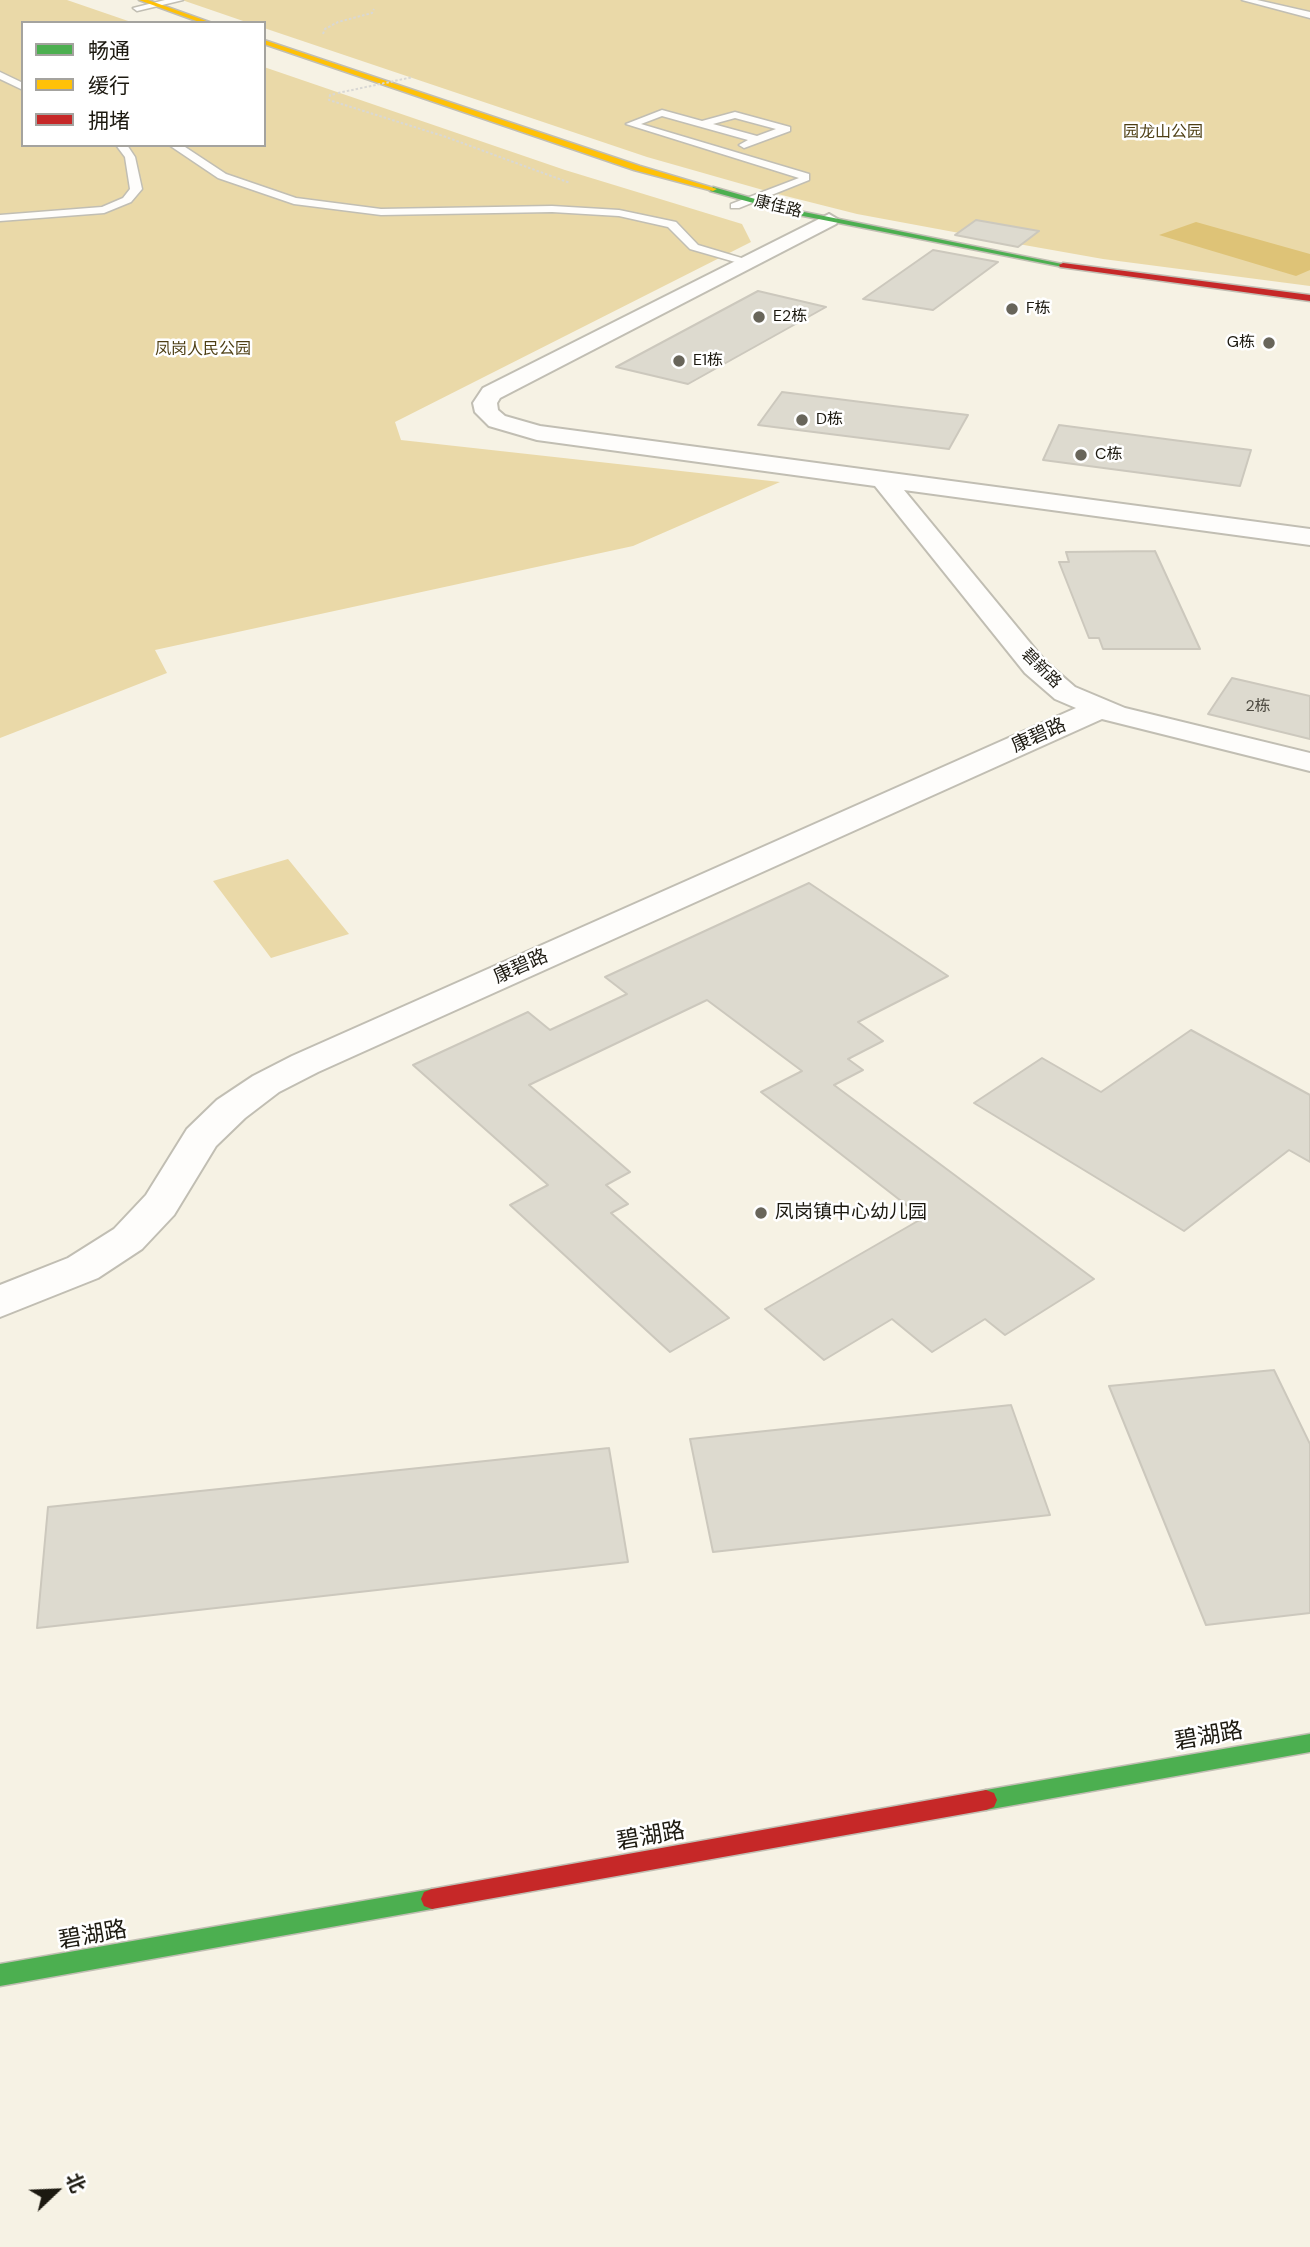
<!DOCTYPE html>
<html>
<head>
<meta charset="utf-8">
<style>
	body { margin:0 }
	#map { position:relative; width:1310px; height:2247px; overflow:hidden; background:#f6f2e4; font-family:"DM Sans","Noto Sans SC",sans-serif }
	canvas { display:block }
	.legend { position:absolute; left:21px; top:21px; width:245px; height:126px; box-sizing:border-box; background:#fff; border:2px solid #a4a39f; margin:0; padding:9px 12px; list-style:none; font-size:21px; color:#1c1910 }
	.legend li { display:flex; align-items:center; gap:14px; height:35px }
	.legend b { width:35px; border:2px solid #a4a39f }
	.north { position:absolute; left:21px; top:2156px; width:70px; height:70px; -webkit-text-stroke:5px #fff; paint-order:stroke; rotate:67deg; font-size:19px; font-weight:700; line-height:28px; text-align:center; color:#1c1910 }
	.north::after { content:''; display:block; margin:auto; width:24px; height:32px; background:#1c1910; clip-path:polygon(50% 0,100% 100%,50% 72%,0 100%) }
</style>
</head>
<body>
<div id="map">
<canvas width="1310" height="2247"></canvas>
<ul class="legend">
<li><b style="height:9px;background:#4caf50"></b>畅通</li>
<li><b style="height:9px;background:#ffc107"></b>缓行</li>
<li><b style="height:9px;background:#c62828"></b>拥堵</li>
</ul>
<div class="north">北</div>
</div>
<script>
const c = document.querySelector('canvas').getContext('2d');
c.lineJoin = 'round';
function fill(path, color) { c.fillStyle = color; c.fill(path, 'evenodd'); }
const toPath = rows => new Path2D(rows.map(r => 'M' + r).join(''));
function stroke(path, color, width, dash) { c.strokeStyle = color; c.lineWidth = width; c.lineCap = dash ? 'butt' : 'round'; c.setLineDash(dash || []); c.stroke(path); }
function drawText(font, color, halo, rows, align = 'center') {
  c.font = font + ' "DM Sans","Noto Sans SC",sans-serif'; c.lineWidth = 5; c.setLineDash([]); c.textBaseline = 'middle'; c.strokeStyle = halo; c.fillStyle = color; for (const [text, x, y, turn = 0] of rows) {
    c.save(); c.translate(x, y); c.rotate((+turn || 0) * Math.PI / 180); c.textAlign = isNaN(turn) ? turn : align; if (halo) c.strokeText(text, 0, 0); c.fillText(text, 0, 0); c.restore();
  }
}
const green = toPath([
	[0,0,67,0,134,23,23,23,23,145,264,145,264,67,565,170,742,224,751,242,395,422,401,440,780,482,633,546,155,650,167,673,0,738],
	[182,0,1310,0,1310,286,1103,259,1024,245,857,214,770,192,647,157,264,28,264,23,249,23],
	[288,859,349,934,271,958,213,881]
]);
const water = toPath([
	[1196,222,1310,254,1310,270,1296,276,1159,235]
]);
const building = toPath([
	[976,220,1039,231,1018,247,955,235,976,220],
	[933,250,998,262,933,310,863,299,933,250],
	[758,291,826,307,688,384,616,367,758,291],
	[782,392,893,406,968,415,949,449,758,425,782,392],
	[1059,425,1173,440,1251,450,1240,486,1043,460,1059,425],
	[1155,551,1200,649,1103,649,1099,638,1089,638,1059,562,1069,562,1066,552,1155,551],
	[1232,678,1310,696,1310,739,1208,714,1232,678],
	[809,883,948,976,858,1022,883,1041,848,1059,863,1070,834,1085,1094,1279,1005,1335,985,1319,932,1352,892,1319,824,1360,765,1309,923,1218,761,1092,802,1071,707,1000,529,1085,630,1172,606,1185,628,1204,611,1213,729,1318,670,1352,510,1205,548,1185,413,1065,528,1012,550,1030,627,994,605,977,809,883],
	[1191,1030,1310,1095,1310,1162,1289,1150,1184,1231,974,1103,1042,1058,1101,1092,1191,1030],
	[1274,1370,1310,1444,1310,1613,1206,1625,1109,1386,1274,1370],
	[1011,1405,1050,1515,713,1552,690,1439,1011,1405],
	[609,1448,628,1562,37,1628,48,1507,609,1448]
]);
const path = toPath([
	[323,34,325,29,338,22,372,13,374,9],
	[335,94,330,95,329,100,446,137,570,183]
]);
const lane = toPath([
	[165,0,183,0,137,11,133,8,165,0],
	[1242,0,1257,0,1310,12,1310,18,1242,0],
	[0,72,23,83,23,90,0,79,0,72],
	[662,110,702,121,735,112,790,127,790,131,744,148,739,145,748,140,662,116,641,124,809,174,809,180,739,208,731,208,731,204,799,178,626,124,662,110],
	[735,118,776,129,757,136,713,124,735,118],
	[116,145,127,145,135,157,142,189,131,202,104,213,0,221,0,215,102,207,123,198,130,189,125,157,116,145],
	[169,145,182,145,226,174,296,198,381,209,552,206,619,210,676,222,698,245,755,262,749,266,690,249,668,227,619,216,552,212,381,215,294,204,218,178,169,145]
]);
const street = toPath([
	[829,214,839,220,836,224,500,398,497,403,498,410,505,416,540,426,1310,529,1310,545,904,490,1045,661,1075,687,1125,708,1310,753,1310,771,1102,719,318,1072,279,1092,245,1118,216,1146,174,1215,142,1249,98,1278,0,1317,0,1285,68,1258,114,1229,146,1195,187,1129,217,1100,253,1076,292,1056,1076,708,1055,699,1025,673,875,486,537,440,489,426,475,412,473,403,483,388,829,214]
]);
const fast = toPath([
	[713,187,794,210,1067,265,1063,267,793,214,710,191,713,187],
	[1310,1734,1310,1752,986,1810,978,1807,975,1800,978,1793,986,1790,1310,1734],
	[432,1889,440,1892,443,1899,440,1906,432,1909,0,1986,0,1964,432,1889]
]);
const slow = toPath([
	[139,0,148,0,212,23,202,23,139,0],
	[264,40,640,166,717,189,713,191,634,170,264,44,264,40]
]);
const jam = toPath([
	[1063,263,1310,295,1310,301,1060,267,1059,265,1063,263],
	[986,1790,994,1793,997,1800,994,1807,986,1810,432,1909,424,1906,421,1899,424,1892,432,1889,986,1790]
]);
const pathBridge = toPath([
	[338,93,413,77]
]);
const markers = [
	[1012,309,7,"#68655a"],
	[759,317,7,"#68655a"],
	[1269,343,7,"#68655a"],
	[679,361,7,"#68655a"],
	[802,420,7,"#68655a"],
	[1081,455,7,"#68655a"],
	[761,1213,7,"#68655a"]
];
const farParknames = [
	["园龙山公园",1163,133],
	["凤岗人民公园",203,350]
];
const farStreetnames = [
	["康佳路",778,207,14],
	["碧新路",1041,669,45]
];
const farPoinames = [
	["F栋",1026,309],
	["E2栋",773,317],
	["G栋",1255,343,"right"],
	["E1栋",693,361],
	["D栋",816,420],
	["C栋",1095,455]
];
const numberNames = [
	["2栋",1258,707]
];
const streetNames = [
	["康碧路",1039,736,-24],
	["康碧路",521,967,-24]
];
const poiNames = [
	["凤岗镇中心幼儿园",775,1213]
];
const nearStreetnames = [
	["碧湖路",1209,1737,-10],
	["碧湖路",651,1837,-10],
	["碧湖路",93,1936,-10]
];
fill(green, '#ead9a8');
fill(water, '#dec377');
fill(building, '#dddacf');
stroke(building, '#ccc8bd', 2);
stroke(lane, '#c1beb3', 3);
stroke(street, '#c1beb3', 4);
stroke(fast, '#c1beb3', 3);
stroke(slow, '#c1beb3', 3);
stroke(jam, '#c1beb3', 3);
stroke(path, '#d9d8d4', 2, [2.5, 2]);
fill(lane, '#fefdfb');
fill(street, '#fefdfb');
fill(fast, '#4caf50');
fill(slow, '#ffc107');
fill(jam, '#c62828');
stroke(pathBridge, '#d9d8d4', 2, [2.5, 2]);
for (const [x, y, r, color] of markers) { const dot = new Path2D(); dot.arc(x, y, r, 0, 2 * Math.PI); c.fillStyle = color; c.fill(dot); stroke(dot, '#fff', 2.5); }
drawText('16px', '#4e3f14', '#fff', farParknames);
drawText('16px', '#1c1910', '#fff', farStreetnames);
drawText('16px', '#1c1910', '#fff', farPoinames, 'left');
drawText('16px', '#4e4b42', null, numberNames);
drawText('19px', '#1c1910', '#fff', streetNames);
drawText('19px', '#1c1910', '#fff', poiNames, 'left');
drawText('23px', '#1c1910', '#fff', nearStreetnames);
</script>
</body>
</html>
